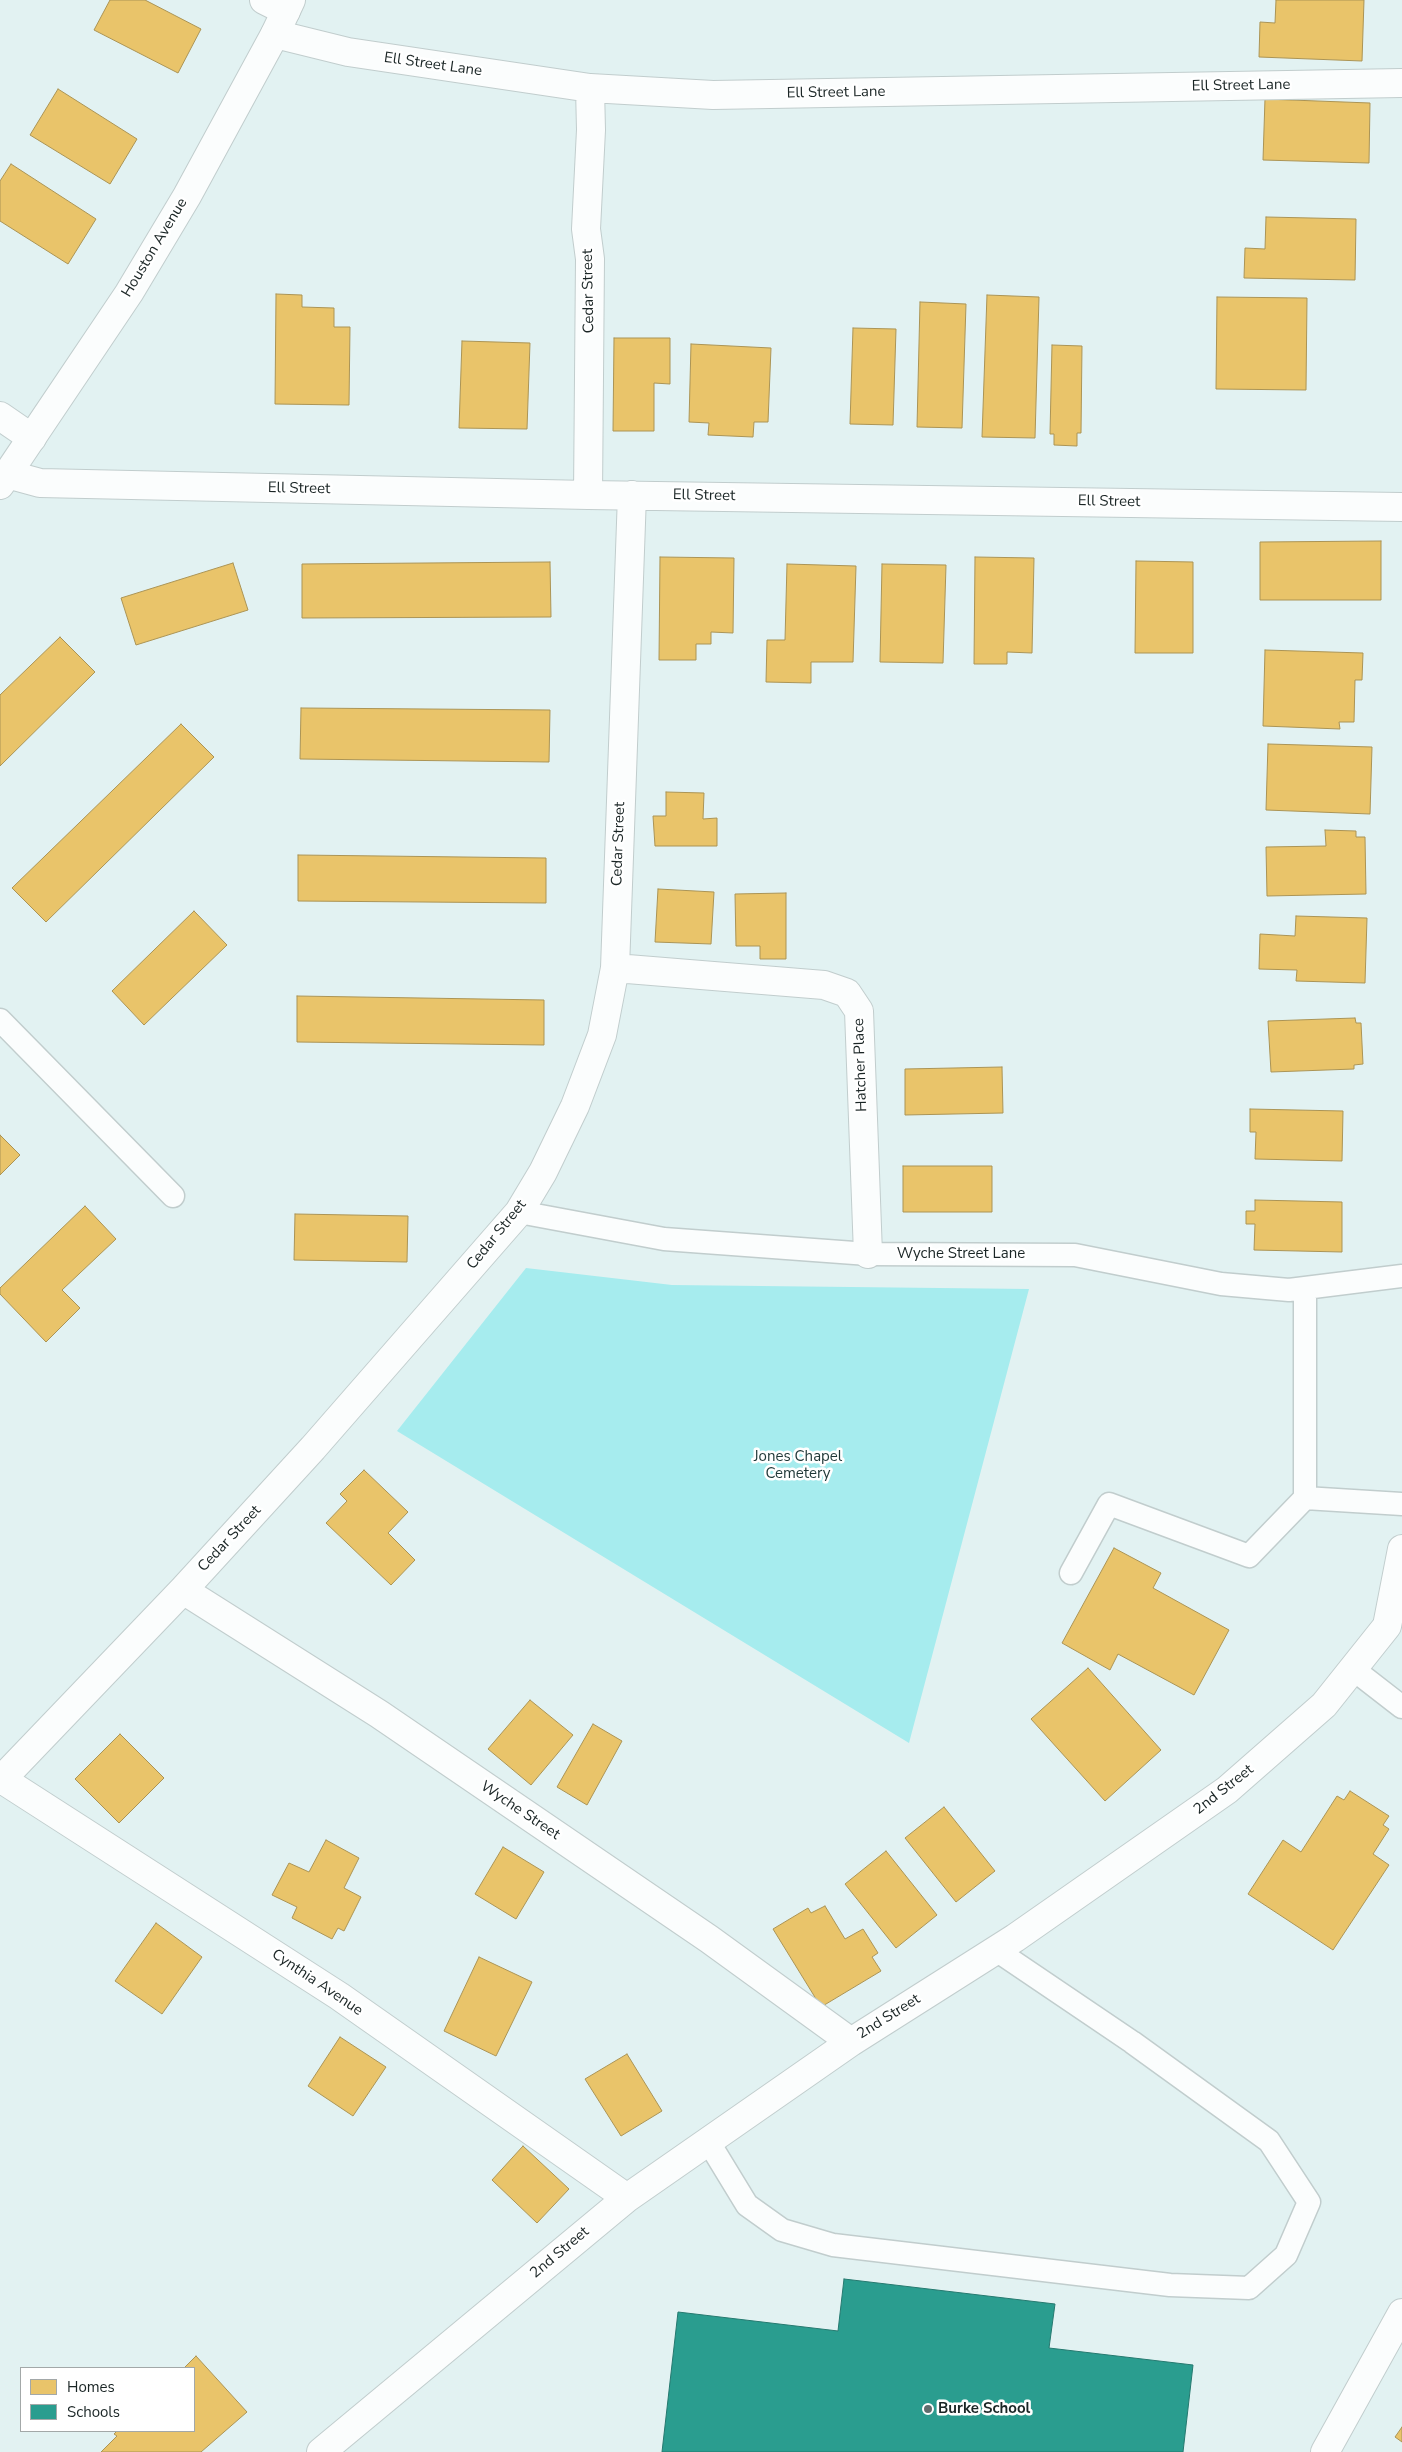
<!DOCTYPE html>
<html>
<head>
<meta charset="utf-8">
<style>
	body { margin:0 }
	#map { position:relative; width:1402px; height:2452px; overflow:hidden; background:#e2f2f2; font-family:"Nunito Sans",sans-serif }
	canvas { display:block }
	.legend { position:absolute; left:20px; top:2367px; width:175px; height:65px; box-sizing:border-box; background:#fff; border:1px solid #a3a8a8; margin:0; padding:6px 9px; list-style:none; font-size:15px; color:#1a2525 }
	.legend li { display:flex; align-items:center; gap:10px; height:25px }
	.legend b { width:25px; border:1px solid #a3a8a8 }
</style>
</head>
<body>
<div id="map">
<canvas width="1402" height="2452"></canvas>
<ul class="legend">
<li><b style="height:14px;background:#e9c46a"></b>Homes</li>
<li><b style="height:14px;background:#2a9d8f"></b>Schools</li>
</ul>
</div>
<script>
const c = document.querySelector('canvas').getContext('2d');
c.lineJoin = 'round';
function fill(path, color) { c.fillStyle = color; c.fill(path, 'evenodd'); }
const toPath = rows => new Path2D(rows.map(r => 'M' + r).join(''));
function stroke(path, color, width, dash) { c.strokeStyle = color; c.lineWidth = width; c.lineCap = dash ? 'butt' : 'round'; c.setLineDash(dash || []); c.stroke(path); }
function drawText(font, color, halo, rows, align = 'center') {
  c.font = font + ' "Nunito Sans",sans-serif'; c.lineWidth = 5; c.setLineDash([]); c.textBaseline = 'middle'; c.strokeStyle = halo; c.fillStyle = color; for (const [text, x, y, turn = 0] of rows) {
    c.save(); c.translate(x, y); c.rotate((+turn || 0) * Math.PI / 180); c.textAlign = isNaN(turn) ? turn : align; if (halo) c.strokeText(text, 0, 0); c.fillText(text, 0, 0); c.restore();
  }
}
const green = toPath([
	[526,1268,672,1285,1029,1289,909,1743,397,1431]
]);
const homes = toPath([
	[110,0,145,0,201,29,178,73,94,30,110,0],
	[1276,0,1364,0,1362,61,1259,57,1260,22,1275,23,1276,0],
	[58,89,137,139,110,184,30,135,58,89],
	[1265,99,1370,103,1369,163,1263,160,1265,99],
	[11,164,96,219,68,264,0,221,0,181,11,164],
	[1266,217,1356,219,1355,280,1244,278,1245,248,1265,249,1266,217],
	[276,294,302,295,302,307,334,308,334,327,350,327,349,405,275,404,276,294],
	[987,295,1039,297,1035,438,982,437,987,295],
	[1217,297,1307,298,1306,390,1216,389,1217,297],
	[920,302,966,304,962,428,917,427,920,302],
	[853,328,896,329,893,425,850,424,853,328],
	[614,338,670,338,670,384,654,383,654,431,613,431,614,338],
	[462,341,530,343,527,429,459,428,462,341],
	[691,344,771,348,768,422,754,422,753,437,708,435,709,423,689,422,691,344],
	[1052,345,1082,346,1081,433,1077,433,1077,446,1054,445,1054,434,1050,434,1052,345],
	[1381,541,1381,600,1260,600,1260,542,1381,541],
	[660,557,734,558,733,633,711,632,711,644,696,644,696,660,659,660,660,557],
	[975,557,1034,558,1032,653,1007,652,1007,664,974,664,975,557],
	[1136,561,1193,562,1193,653,1135,653,1136,561],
	[550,562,551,617,302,618,302,564,550,562],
	[233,563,248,610,136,645,121,598,233,563],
	[787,564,856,566,853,662,811,662,811,683,766,682,767,640,785,640,787,564],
	[882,564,946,565,943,663,880,662,882,564],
	[60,637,95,672,0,766,0,695,60,637],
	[1265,650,1363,653,1362,680,1355,680,1354,722,1339,722,1340,729,1263,726,1265,650],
	[301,708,550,710,549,762,300,759,301,708],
	[181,724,214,757,46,922,12,888,181,724],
	[1268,744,1372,747,1370,814,1266,810,1268,744],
	[666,792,704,793,703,819,717,818,717,846,655,846,653,816,666,816,666,792],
	[1325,830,1356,831,1356,837,1365,837,1366,894,1267,896,1266,847,1326,846,1325,830],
	[298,855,546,858,546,903,298,901,298,855],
	[658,889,714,892,711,944,655,942,658,889],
	[786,893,786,959,760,959,760,946,736,946,735,894,786,893],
	[194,911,227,945,144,1025,112,991,194,911],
	[1296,916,1367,918,1365,983,1296,981,1297,970,1259,969,1260,934,1295,936,1296,916],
	[297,996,544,1000,544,1045,297,1042,297,996],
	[1355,1018,1356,1023,1361,1023,1363,1064,1354,1065,1354,1069,1271,1072,1268,1021,1355,1018],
	[1002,1067,1003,1113,905,1115,905,1069,1002,1067],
	[1250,1109,1343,1111,1342,1161,1255,1159,1256,1132,1250,1132,1250,1109],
	[0,1135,20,1155,0,1175,0,1135],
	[903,1166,992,1166,992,1212,903,1212,903,1166],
	[1255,1200,1342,1202,1342,1252,1254,1250,1255,1224,1246,1224,1246,1211,1255,1211,1255,1200],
	[85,1206,116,1239,62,1290,80,1308,46,1342,0,1294,0,1288,85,1206],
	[295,1214,408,1216,407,1262,294,1260,295,1214],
	[364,1470,408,1512,388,1533,415,1560,391,1585,326,1523,347,1501,340,1494,364,1470],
	[1114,1548,1161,1573,1153,1588,1229,1630,1194,1695,1118,1654,1110,1670,1062,1643,1114,1548],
	[1088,1668,1161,1750,1105,1801,1031,1719,1088,1668],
	[530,1700,573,1735,531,1785,488,1749,530,1700],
	[593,1724,622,1741,587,1805,557,1787,593,1724],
	[120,1734,164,1778,119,1823,75,1779,120,1734],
	[1350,1791,1389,1816,1383,1825,1389,1829,1373,1854,1389,1865,1333,1950,1248,1894,1283,1840,1301,1852,1337,1796,1344,1800,1350,1791],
	[944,1807,995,1871,956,1902,905,1838,944,1807],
	[326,1840,359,1858,344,1888,361,1897,344,1931,338,1928,332,1939,292,1918,297,1907,272,1895,289,1863,309,1872,326,1840],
	[503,1847,544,1872,516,1919,475,1894,503,1847],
	[886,1851,937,1915,896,1948,845,1884,886,1851],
	[825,1906,845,1939,863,1929,878,1953,872,1957,881,1971,821,2007,773,1929,808,1908,811,1913,825,1906],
	[156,1923,202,1957,162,2014,115,1981,156,1923],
	[479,1957,532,1982,496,2056,444,2031,479,1957],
	[340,2037,386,2067,353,2116,308,2086,340,2037],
	[627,2054,662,2111,621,2136,585,2079,627,2054],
	[523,2146,569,2189,537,2223,492,2180,523,2146],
	[196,2356,247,2412,201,2452,101,2452,117,2436,114,2434,117,2431,194,2431,194,2368,184,2368,196,2356],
	[1402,2427,1402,2442,1395,2437,1402,2427]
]);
const schools = toPath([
	[844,2279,1055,2304,1049,2348,1193,2365,1183,2452,662,2452,678,2312,838,2331,844,2279]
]);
const service = toPath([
	[0,1020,173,1196],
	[519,1212,664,1239,868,1254,1075,1255,1221,1284,1289,1290,1402,1276],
	[1305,1498,1305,1288],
	[1071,1573,1109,1504,1249,1556,1305,1498,1402,1504],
	[1353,1669,1402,1707],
	[708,2141,747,2205,782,2230,833,2245,1170,2285,1249,2288,1286,2255,1309,2202,1269,2141,1132,2042,996,1950]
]);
const minor = toPath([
	[264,0,286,11],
	[275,34,348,52,590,88,713,95,1402,83],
	[0,416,32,438],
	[7,474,40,483,588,495,1402,507],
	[588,495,590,259,586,229,591,130,590,88],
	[615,968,824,985,847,993,859,1011,868,1254],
	[183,1590,379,1714,709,1939,851,2042],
	[0,1778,339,1996,627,2198],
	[0,1781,183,1590,313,1448,519,1212,543,1172,575,1106,602,1035,615,968,632,495],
	[321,2452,627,2198,851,2042,1015,1938,1227,1790,1324,1705,1387,1626,1402,1549],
	[1325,2452,1402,2313]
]);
const tertiary = toPath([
	[0,485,129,293,187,196,275,34,291,0]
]);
const markers = [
	[928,2409,5,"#606d6d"]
];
const streetNames = [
	["Ell Street Lane",433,65,8],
	["Ell Street Lane",1241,86,-1],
	["Ell Street Lane",836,93,-1],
	["Houston Avenue",155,248,-59],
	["Cedar Street",589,291,-91],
	["Ell Street",299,489,1],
	["Ell Street",704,496,1],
	["Ell Street",1109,502,1],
	["Cedar Street",619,844,-88],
	["Hatcher Place",861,1065,-92],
	["Cedar Street",497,1235,-51],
	["Wyche Street Lane",961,1254],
	["Cedar Street",230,1539,-47],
	["2nd Street",1224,1790,-38],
	["Wyche Street",520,1811,34],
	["Cynthia Avenue",317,1983,34],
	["2nd Street",889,2017,-32],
	["2nd Street",560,2253,-40]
];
const parkNames = [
	["Jones Chapel",798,1457],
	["Cemetery",798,1474]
];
const poiNames = [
	["Burke School",938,2409]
];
fill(green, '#a6ecee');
fill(homes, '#e9c46a');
stroke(homes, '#ab9455', 1);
fill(schools, '#2a9d8f');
stroke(schools, '#25796f', 1);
stroke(service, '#c1cdcd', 25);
stroke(minor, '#c1cdcd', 30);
stroke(tertiary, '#c1cdcd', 30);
stroke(service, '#fbfdfd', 22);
stroke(minor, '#fbfdfd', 28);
stroke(tertiary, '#fbfdfd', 28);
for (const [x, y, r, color] of markers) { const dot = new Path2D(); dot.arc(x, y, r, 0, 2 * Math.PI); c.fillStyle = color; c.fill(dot); stroke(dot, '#fff', 2); }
drawText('15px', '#1a2525', '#fff', streetNames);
drawText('15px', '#1f3737', '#fff', parkNames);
drawText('bold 15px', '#1a2525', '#fff', poiNames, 'left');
</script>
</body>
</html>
